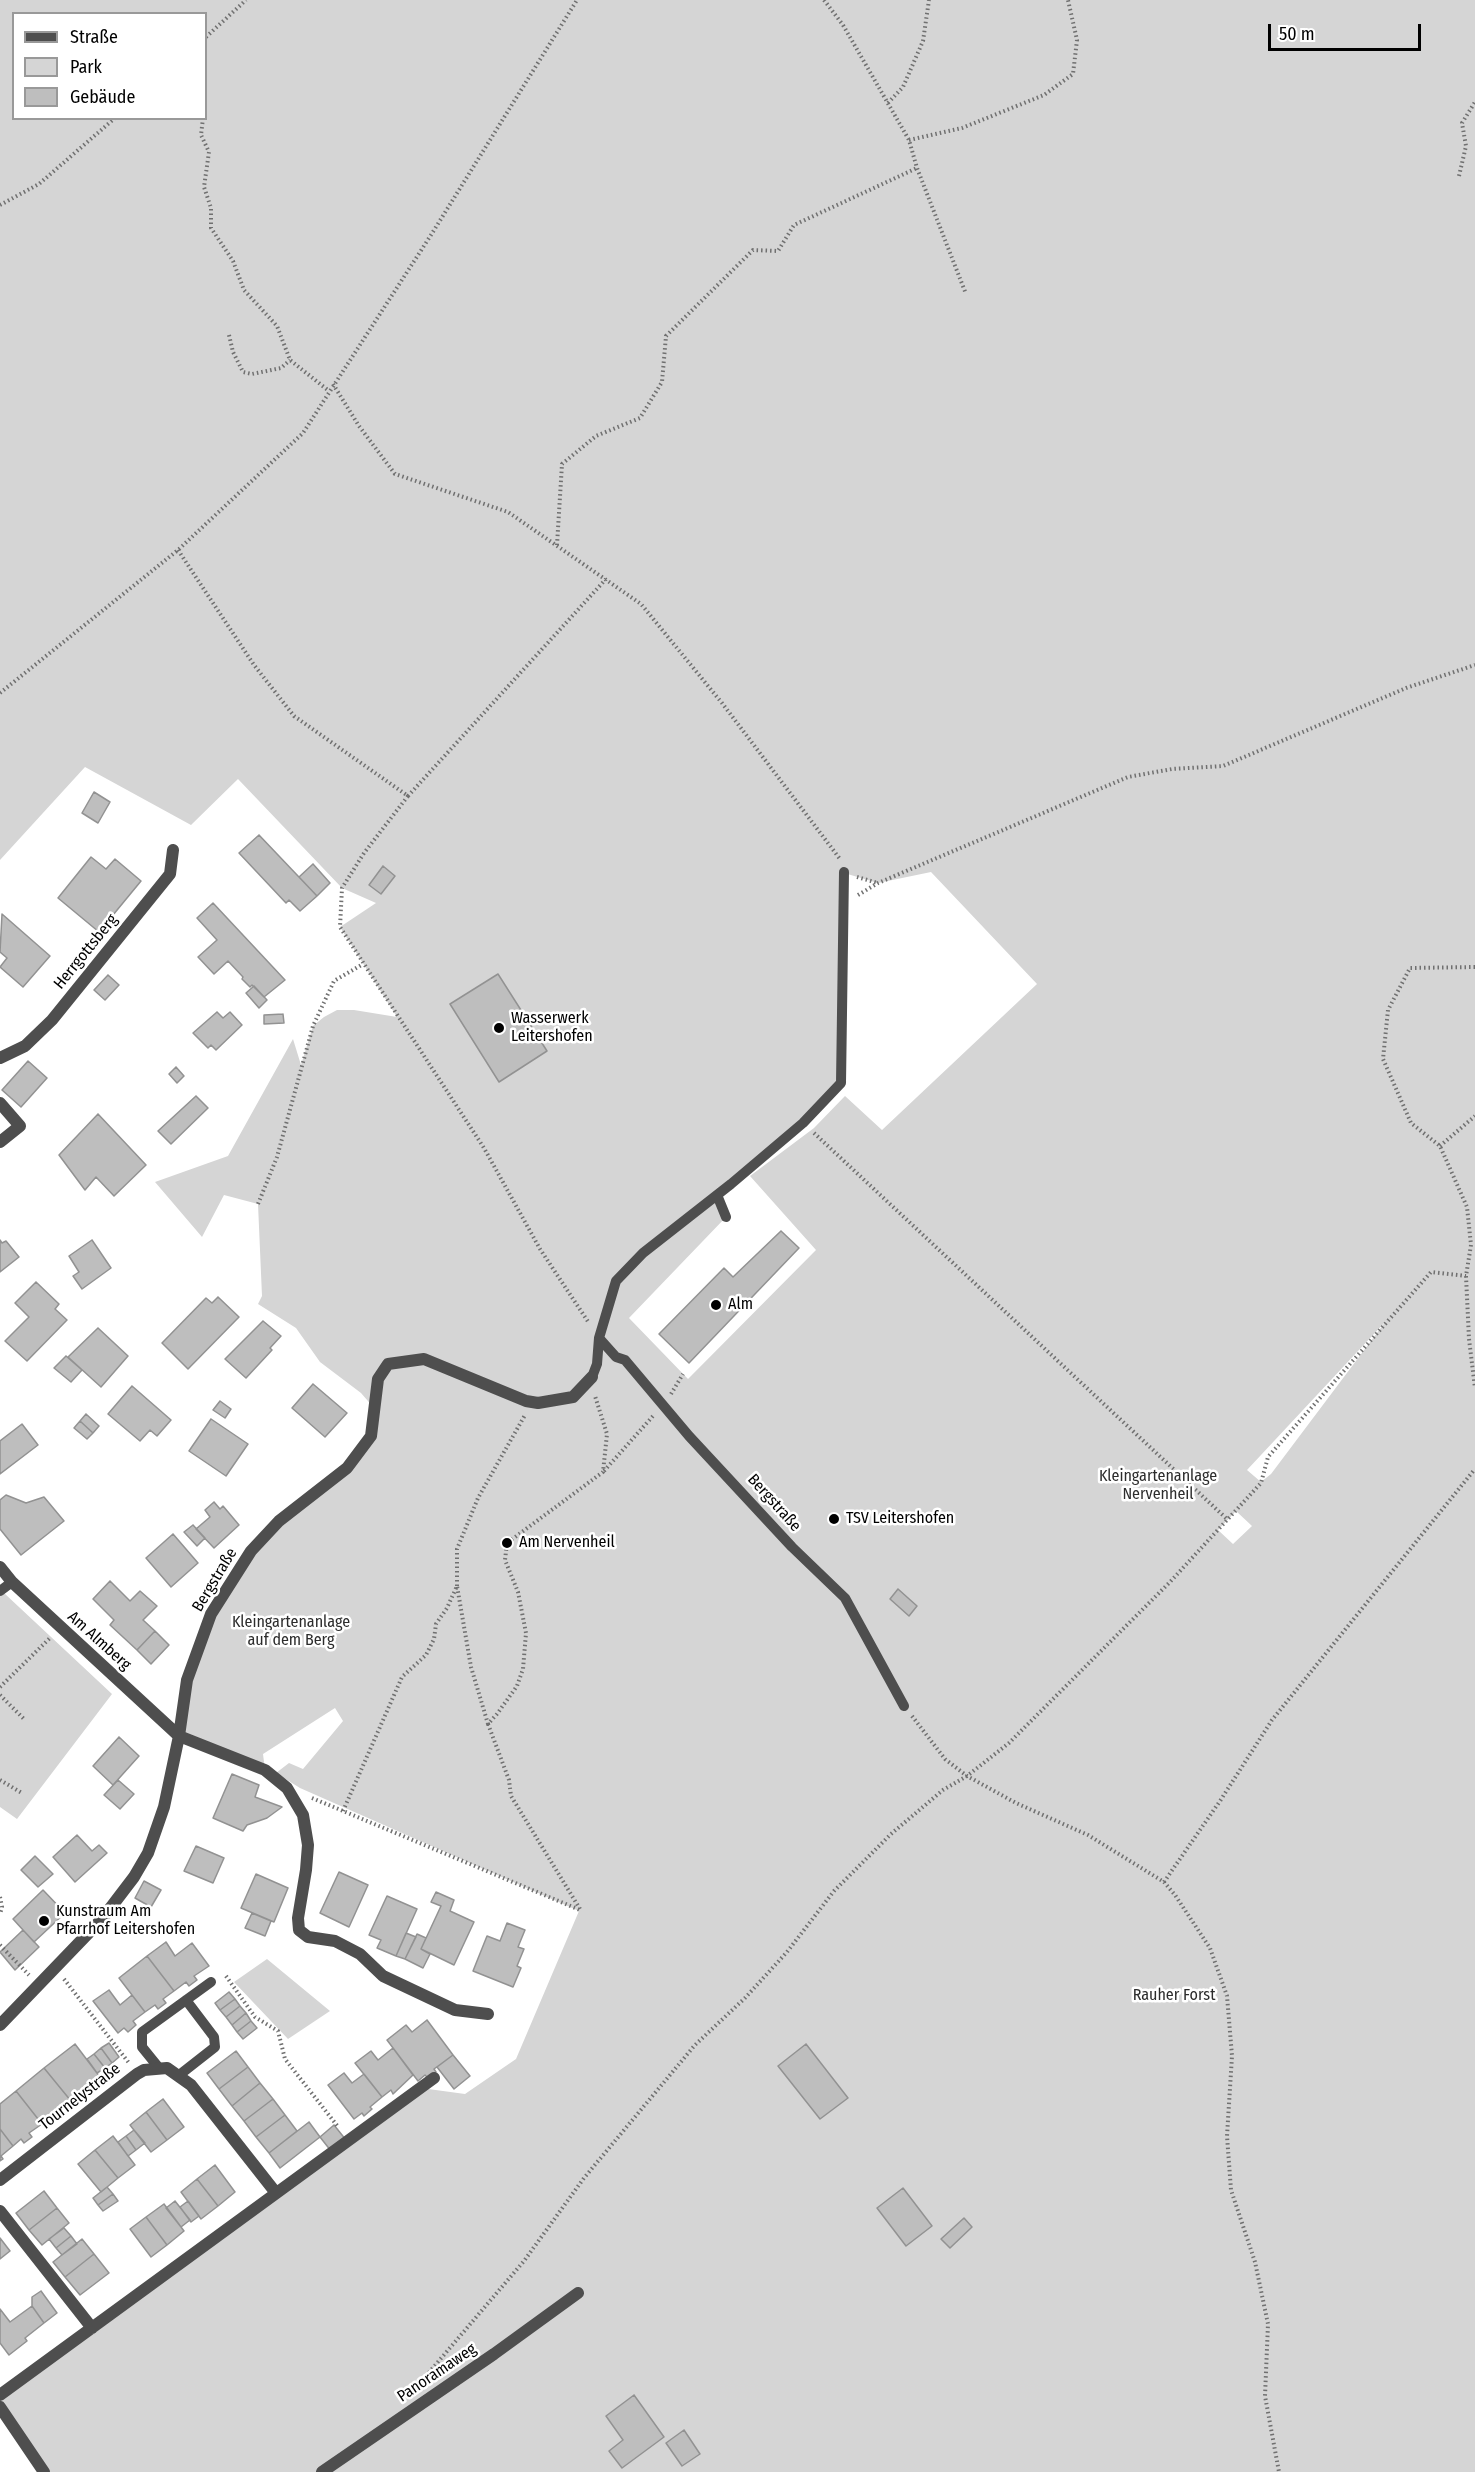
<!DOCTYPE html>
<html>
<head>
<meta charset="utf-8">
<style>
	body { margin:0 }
	#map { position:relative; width:1475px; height:2472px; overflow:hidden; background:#fff; font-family:"Fira Sans Condensed",sans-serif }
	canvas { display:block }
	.legend { position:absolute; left:12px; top:12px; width:195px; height:108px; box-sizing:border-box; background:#fff; border:2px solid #999; margin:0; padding:8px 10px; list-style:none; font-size:18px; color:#000 }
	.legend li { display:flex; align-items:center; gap:12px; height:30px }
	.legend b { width:30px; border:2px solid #999 }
	.scale { position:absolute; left:1268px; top:24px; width:153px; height:27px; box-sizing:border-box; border:3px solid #000; border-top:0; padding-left:8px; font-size:18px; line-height:21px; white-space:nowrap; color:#000; -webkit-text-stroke:4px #fff; paint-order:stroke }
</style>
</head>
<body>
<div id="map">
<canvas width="1475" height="2472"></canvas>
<ul class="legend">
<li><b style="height:8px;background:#4e4e4e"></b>Straße</li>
<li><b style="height:16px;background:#d5d5d5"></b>Park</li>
<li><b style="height:16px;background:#bebebe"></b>Gebäude</li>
</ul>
<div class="scale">50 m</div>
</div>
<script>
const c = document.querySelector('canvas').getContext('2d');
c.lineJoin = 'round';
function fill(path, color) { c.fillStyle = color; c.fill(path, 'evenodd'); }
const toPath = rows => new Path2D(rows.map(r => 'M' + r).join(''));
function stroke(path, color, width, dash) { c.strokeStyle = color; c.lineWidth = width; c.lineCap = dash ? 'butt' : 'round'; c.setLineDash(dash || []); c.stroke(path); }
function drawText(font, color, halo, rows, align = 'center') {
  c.font = font + ' "Fira Sans Condensed",sans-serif'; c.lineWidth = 5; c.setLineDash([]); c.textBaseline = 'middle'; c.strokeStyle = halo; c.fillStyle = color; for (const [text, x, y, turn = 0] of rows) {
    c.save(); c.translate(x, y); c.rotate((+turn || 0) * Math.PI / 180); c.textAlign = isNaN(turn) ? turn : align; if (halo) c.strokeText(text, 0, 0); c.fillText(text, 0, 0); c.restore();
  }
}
const green = toPath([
	[0,0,1475,0,1475,2472,44,2472,0,2407,0,2395,421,2088,465,2094,516,2059,579,1911,300,1788,276,1773,289,1763,303,1769,343,1721,335,1708,263,1754,265,1770,179,1736,187,1680,211,1614,251,1551,348,1468,371,1436,374,1408,361,1393,320,1362,296,1328,258,1304,262,1296,258,1204,224,1195,202,1237,155,1182,228,1156,293,1039,301,1065,313,1026,324,1017,337,1010,354,1010,397,1017,340,927,376,903,342,888,238,779,191,825,85,767,0,860],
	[14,14,206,14,206,118,14,118],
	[931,872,1037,984,882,1130,845,1096,814,1128,750,1176,816,1250,688,1379,629,1318,726,1217,717,1195,841,1083,844,873,878,883],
	[1386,1321,1271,1474,1261,1482,1247,1470],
	[1236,1511,1252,1526,1233,1544,1218,1530],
	[4,1593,112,1694,17,1819,0,1807,0,1596],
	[267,1959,330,2011,288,2039,234,1982]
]);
const building = toPath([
	[94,792,110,802,98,823,82,813,94,792],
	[259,835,317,896,300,911,289,900,286,903,239,853,259,835],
	[91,857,106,869,115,859,141,881,99,932,58,898,91,857],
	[313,864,330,883,317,896,299,877,313,864],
	[383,866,395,876,381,894,369,885,383,866],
	[213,903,285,980,264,997,252,985,250,987,242,979,243,977,228,961,214,974,198,957,217,940,197,918,213,903],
	[2,914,50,956,23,987,0,967,7,958,0,952,2,914],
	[498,974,547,1051,499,1082,450,1004,498,974],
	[108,975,119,985,105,1000,94,990,108,975],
	[254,986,267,1000,259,1008,246,993,254,986],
	[217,1012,223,1018,230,1012,242,1025,216,1050,211,1045,208,1048,193,1033,217,1012],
	[283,1014,284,1023,264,1024,264,1015,283,1014],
	[28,1061,47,1078,21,1107,2,1090,28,1061],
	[176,1067,184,1076,177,1083,169,1074,176,1067],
	[196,1096,208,1108,171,1144,158,1131,196,1096],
	[98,1114,146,1165,114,1196,96,1177,85,1190,59,1155,98,1114],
	[781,1231,799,1248,689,1363,659,1334,724,1268,733,1277,781,1231],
	[0,1240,2,1243,6,1241,19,1257,0,1272,0,1240],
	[92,1240,111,1268,82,1289,73,1276,79,1272,69,1256,92,1240],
	[36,1282,59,1304,55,1309,67,1320,27,1361,5,1341,29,1317,15,1303,36,1282],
	[218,1297,239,1317,188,1369,162,1343,206,1298,212,1303,218,1297],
	[263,1321,281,1336,270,1348,272,1350,246,1378,225,1359,263,1321],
	[98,1328,128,1356,101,1387,68,1357,98,1328],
	[66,1356,82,1370,71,1382,54,1368,66,1356],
	[313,1384,347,1413,325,1437,292,1408,313,1384],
	[132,1386,171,1420,157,1436,150,1430,140,1441,108,1414,132,1386],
	[220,1401,231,1409,225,1418,213,1410,220,1401],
	[86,1414,99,1426,93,1433,80,1421,86,1414],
	[211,1419,248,1444,226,1476,189,1451,211,1419],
	[80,1421,93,1433,87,1439,74,1428,80,1421],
	[22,1424,38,1445,0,1474,0,1441,22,1424],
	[6,1495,26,1503,44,1497,64,1521,21,1555,0,1529,0,1500,6,1495],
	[214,1502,220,1509,223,1506,239,1525,214,1548,196,1529,210,1517,205,1510,214,1502],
	[193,1525,205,1538,197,1546,184,1532,193,1525],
	[173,1534,198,1563,171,1587,146,1558,173,1534],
	[110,1581,130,1601,140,1591,157,1606,143,1620,155,1631,137,1650,110,1625,114,1620,93,1599,110,1581],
	[898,1589,917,1606,909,1616,890,1599,898,1589],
	[155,1631,169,1645,151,1664,137,1650,155,1631],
	[119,1737,139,1756,113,1785,93,1766,119,1737],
	[232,1774,259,1785,255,1797,282,1807,267,1818,247,1825,243,1831,213,1818,232,1774],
	[118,1780,134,1794,120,1809,104,1795,118,1780],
	[77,1835,92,1851,99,1845,107,1853,75,1882,53,1857,77,1835],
	[196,1846,224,1858,213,1883,184,1871,196,1846],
	[35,1856,53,1874,38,1887,21,1870,35,1856],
	[339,1872,368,1885,349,1927,320,1913,339,1872],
	[256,1874,288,1888,274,1922,241,1908,256,1874],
	[144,1881,161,1890,151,1907,135,1898,144,1881],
	[43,1890,65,1913,34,1942,13,1919,43,1890],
	[436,1892,454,1900,450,1911,474,1922,454,1965,421,1949,441,1906,431,1902,436,1892],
	[387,1896,417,1909,396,1956,377,1948,381,1940,369,1935,387,1896],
	[252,1913,271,1921,265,1936,245,1928,252,1913],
	[507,1923,525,1930,518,1947,524,1949,517,1966,521,1968,513,1987,473,1971,487,1936,500,1941,507,1923],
	[23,1930,39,1947,15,1970,0,1952,23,1930],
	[406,1933,416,1937,405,1959,396,1956,406,1933],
	[417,1934,426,1938,421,1949,430,1954,423,1968,405,1959,417,1934],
	[166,1942,175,1956,192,1943,209,1966,194,1976,197,1980,189,1986,186,1982,174,1991,147,1956,166,1942],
	[147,1956,174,1991,163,1999,166,2003,158,2009,155,2005,145,2012,119,1978,147,1956],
	[109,1990,120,2005,132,1995,145,2012,133,2021,136,2025,128,2032,124,2028,118,2033,93,2001,109,1990],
	[229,1992,235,1999,220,2010,215,2003,229,1992],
	[235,1999,240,2006,226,2017,220,2010,235,1999],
	[240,2006,246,2013,232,2025,226,2017,240,2006],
	[246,2013,251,2021,237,2032,232,2025,246,2013],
	[427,2020,453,2055,434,2069,436,2072,428,2078,425,2075,418,2081,387,2040,406,2025,412,2032,427,2020],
	[251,2021,257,2028,243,2039,237,2032,251,2021],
	[109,2043,119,2057,112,2063,101,2048,109,2043],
	[75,2044,103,2081,82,2098,79,2094,71,2101,44,2068,75,2044],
	[806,2044,848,2098,820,2119,778,2066,806,2044],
	[101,2048,112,2063,105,2068,94,2054,101,2048],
	[393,2048,413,2075,393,2094,391,2090,382,2097,355,2063,371,2051,378,2060,393,2048],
	[236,2051,248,2067,219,2089,207,2073,236,2051],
	[94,2054,105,2068,97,2073,87,2059,94,2054],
	[453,2055,470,2076,454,2089,437,2067,453,2055],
	[248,2067,260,2083,232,2106,219,2089,248,2067],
	[44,2068,71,2101,58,2111,60,2114,52,2120,50,2117,42,2124,16,2091,44,2068],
	[344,2073,352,2083,364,2074,382,2097,370,2107,372,2109,364,2116,362,2113,354,2119,328,2085,344,2073],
	[260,2083,273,2099,244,2121,232,2106,260,2083],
	[16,2091,42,2124,29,2133,32,2137,24,2143,21,2139,13,2146,0,2129,0,2104,16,2091],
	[163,2099,184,2127,167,2140,146,2112,163,2099],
	[273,2099,285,2115,256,2137,244,2121,273,2099],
	[146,2112,167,2140,151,2152,130,2125,146,2112],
	[285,2115,297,2131,269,2153,256,2137,285,2115],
	[309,2122,320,2137,280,2168,269,2153,309,2122],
	[334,2125,346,2140,331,2151,320,2137,334,2125],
	[0,2129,13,2146,1,2156,3,2159,0,2161,0,2129],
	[134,2130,145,2143,136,2150,126,2136,134,2130],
	[113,2136,135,2165,118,2178,95,2150,113,2136],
	[126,2136,136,2150,128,2156,118,2142,126,2136],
	[95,2150,118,2178,101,2192,78,2164,95,2150],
	[215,2165,235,2192,218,2206,197,2179,215,2165],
	[197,2179,218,2206,201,2219,181,2192,197,2179],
	[107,2187,113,2194,98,2205,93,2198,107,2187],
	[903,2188,932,2226,906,2246,877,2208,903,2188],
	[44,2191,57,2208,29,2230,16,2213,44,2191],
	[113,2194,118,2201,103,2211,98,2205,113,2194],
	[175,2201,190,2220,181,2227,166,2208,175,2201],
	[188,2201,199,2216,191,2222,180,2207,188,2201],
	[164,2204,184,2231,167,2245,146,2217,164,2204],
	[57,2208,69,2223,42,2245,29,2230,57,2208],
	[146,2217,167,2245,151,2257,130,2229,146,2217],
	[964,2218,972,2227,950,2248,941,2239,964,2218],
	[64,2228,71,2236,56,2248,49,2239,64,2228],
	[71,2236,77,2244,62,2255,56,2248,71,2236],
	[0,2238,10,2251,0,2259,0,2238],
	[82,2239,94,2254,65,2277,53,2262,82,2239],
	[94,2254,109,2273,80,2295,65,2277,94,2254],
	[41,2291,57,2313,44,2323,32,2306,32,2297,41,2291],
	[32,2306,44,2323,25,2338,27,2341,9,2355,0,2343,0,2309,10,2322,32,2306],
	[634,2395,664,2437,622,2468,609,2451,623,2440,606,2416,634,2395],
	[684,2430,700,2454,682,2466,666,2443,684,2430]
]);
const path = toPath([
	[824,0,843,25,909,140,917,168,966,294],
	[206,37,246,0],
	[888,103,903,87,923,41,929,0],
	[203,118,201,135,209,152,204,187,211,208,211,228,233,261,244,290,277,326,290,360,329,391],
	[909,140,962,128,1044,95,1073,74,1077,40,1068,0],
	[1459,176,1466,146,1462,123,1475,102],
	[0,205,39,184,115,118],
	[229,335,233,352,243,372,252,374,281,368,290,360],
	[333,384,359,426,395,474,508,512,641,604,722,703,840,859],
	[557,545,562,464,596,436,640,418,662,382,666,336,753,250,778,251,794,225,917,168],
	[178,550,254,665,294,716,408,796,364,853,342,888,340,927,484,1148,540,1249,589,1323],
	[0,693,178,550,303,433,431,235,577,0],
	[408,796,606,579],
	[857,877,878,883],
	[858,895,878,883,1128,777,1172,769,1223,766,1406,688,1475,665],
	[1475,967,1410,968,1388,1010,1383,1059,1411,1123,1440,1146,1467,1207,1471,1245,1466,1276,1469,1339,1475,1388],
	[814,1133,1228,1520],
	[1440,1146,1475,1116],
	[258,1204,277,1157,313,1026,334,981,363,964],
	[671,1394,683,1374],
	[604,1471,653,1416],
	[457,1586,457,1549,478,1498,525,1415],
	[0,1687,51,1637],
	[0,1695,24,1719],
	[912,1716,945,1759,967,1776,1016,1803,1088,1835,1164,1882,1175,1895,1210,1948,1227,1996,1232,2056,1227,2136,1231,2190,1255,2262,1268,2324,1265,2396,1279,2472],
	[488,1724,509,1780,511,1796,580,1909],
	[0,1780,22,1793],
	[312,1798,580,1910],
	[343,1811,402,1677,426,1655,434,1639,436,1624,447,1608,457,1586,471,1667,488,1724,497,1714,517,1686,523,1669,526,1633,518,1592,505,1560,507,1543,603,1472,607,1434,595,1396],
	[1164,1882,1220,1801,1272,1720,1475,1469],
	[0,1897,2,1907,0,1914],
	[0,1945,29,1975],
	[226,1976,255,2017,278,2031,285,2059,339,2128],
	[64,1979,129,2063],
	[420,2383,524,2261,584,2178,695,2045,745,1998,787,1952,834,1891,891,1834,943,1790,967,1776,1009,1743,1170,1582,1261,1483,1268,1457,1431,1272,1466,1276]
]);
const lane = toPath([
	[717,1195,726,1217],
	[599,1338,616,1357,625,1360,689,1436,792,1547,845,1598,904,1706],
	[592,1377,597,1364,599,1338,616,1281,643,1253,731,1184,803,1123,841,1083,844,872],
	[0,1591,12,1582],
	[159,2068,142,2047,142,2032,211,1982],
	[178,2076,215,2047,214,2037,186,2000]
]);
const street = toPath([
	[0,1058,25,1046,52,1020,170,874,173,850],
	[0,1103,20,1126,0,1142],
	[0,1567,12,1582,179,1736,265,1770,287,1788,303,1815,308,1845,306,1870,298,1918,299,1930,308,1937,335,1941,360,1954,383,1976,455,2010,488,2014],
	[0,2025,102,1919,134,1877,148,1853,164,1807,179,1736,187,1680,211,1614,251,1551,279,1521,347,1468,371,1436,378,1379,388,1364,424,1359,526,1401,538,1403,573,1397,592,1377],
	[0,2180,137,2074,144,2070,167,2068,191,2085,276,2193],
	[0,2211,92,2328],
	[0,2395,434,2078],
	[0,2407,44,2472],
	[322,2472,494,2354,578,2293]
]);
const markers = [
	[499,1028,6,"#000"],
	[716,1305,6,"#000"],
	[834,1519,6,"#000"],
	[507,1543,6,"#000"],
	[44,1921,6,"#000"]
];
const streetNames = [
	["Herrgottsberg",86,952,-51],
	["Bergstraße",774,1503,48],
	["Bergstraße",215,1580,-59],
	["Am Almberg",99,1641,42],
	["Tournelystraße",80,2097,-38],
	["Panoramaweg",437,2373,-34]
];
const poiNames = [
	["Wasserwerk",511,1019],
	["Leitershofen",511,1037],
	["Alm",728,1305],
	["TSV Leitershofen",846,1519],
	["Am Nervenheil",519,1543],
	["Kunstraum Am",56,1912],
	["Pfarrhof Leitershofen",56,1930]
];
const parkNames = [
	["Kleingartenanlage",1158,1477],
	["Nervenheil",1158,1495],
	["Kleingartenanlage",291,1623],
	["auf dem Berg",291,1641],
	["Rauher Forst",1174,1996]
];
fill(green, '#d5d5d5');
fill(building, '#bebebe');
stroke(building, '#929292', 1.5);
stroke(path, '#707070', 4, [1.5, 3]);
stroke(lane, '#4e4e4e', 10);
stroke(street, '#4e4e4e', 12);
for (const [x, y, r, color] of markers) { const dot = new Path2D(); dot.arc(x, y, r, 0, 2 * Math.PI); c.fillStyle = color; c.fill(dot); stroke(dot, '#fff', 2); }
drawText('16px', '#000', '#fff', streetNames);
drawText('16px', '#000', '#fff', poiNames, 'left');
drawText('16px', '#2c2c2c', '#fff', parkNames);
</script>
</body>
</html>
